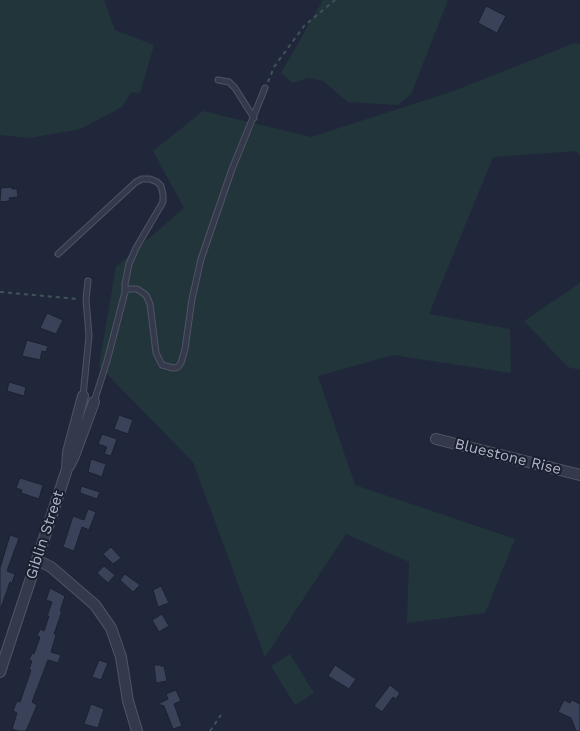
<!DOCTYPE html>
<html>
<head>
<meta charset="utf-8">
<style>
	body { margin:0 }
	canvas { display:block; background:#20273a }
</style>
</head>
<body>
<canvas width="580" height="731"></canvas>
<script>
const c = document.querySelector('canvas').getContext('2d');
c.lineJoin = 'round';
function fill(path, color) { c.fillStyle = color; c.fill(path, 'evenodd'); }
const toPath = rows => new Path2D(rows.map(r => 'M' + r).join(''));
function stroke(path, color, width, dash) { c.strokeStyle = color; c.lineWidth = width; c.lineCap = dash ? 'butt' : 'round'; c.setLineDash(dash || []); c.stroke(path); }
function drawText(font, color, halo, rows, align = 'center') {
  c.font = font + ' "Work Sans",sans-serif'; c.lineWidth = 4; c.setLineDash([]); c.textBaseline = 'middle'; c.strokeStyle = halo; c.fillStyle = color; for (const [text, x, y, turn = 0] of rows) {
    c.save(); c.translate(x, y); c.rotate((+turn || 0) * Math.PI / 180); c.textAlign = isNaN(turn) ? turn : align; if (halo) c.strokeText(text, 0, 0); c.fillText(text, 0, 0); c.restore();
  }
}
const green = toPath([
	[0,0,104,0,115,30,154,45,140,93,131,92,122,107,80,129,30,138,0,135],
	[323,0,448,0,411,94,398,105,348,102,323,81,308,78,293,83,281,73],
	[575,43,580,44,580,155,576,151,493,157,429,314,510,329,511,373,393,355,318,376,355,485,515,539,485,613,407,623,409,562,346,534,265,657,193,462,99,366,116,267,184,208,153,151,203,111,311,137,451,92],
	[580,283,580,370,568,367,524,321],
	[290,654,314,693,295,705,271,666]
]);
const building = toPath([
	[486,6,506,16,497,33,478,23,486,6],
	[12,187,12,189,17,189,18,197,9,198,10,201,0,202,1,188,12,187],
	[47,313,63,320,56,334,40,328,47,313],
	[27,340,48,346,46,352,42,351,40,360,22,356,27,340],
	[9,382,26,387,24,396,7,391,9,382],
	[119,415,133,420,128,434,114,429,119,415],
	[102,434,117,439,111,456,104,454,107,447,98,444,102,434],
	[91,459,106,464,102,477,88,472,91,459],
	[20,478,43,485,39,499,21,493,22,490,16,488,20,478],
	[81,486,100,492,97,499,80,493,81,486],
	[88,509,96,512,89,530,82,527,74,551,63,547,73,516,84,520,88,509],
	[10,535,19,538,7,571,15,574,12,583,10,582,1,608,0,608,0,568,10,535],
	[111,547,121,558,113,564,103,554,111,547],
	[104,566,115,575,108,583,97,573,104,566],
	[125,574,140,585,133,592,120,580,125,574],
	[161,586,169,603,158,607,153,590,161,586],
	[50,588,65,596,60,611,62,611,54,634,56,635,51,652,61,655,58,663,48,660,32,702,37,705,30,722,26,731,18,731,12,729,17,713,13,711,17,701,20,702,31,670,29,669,32,661,29,660,32,653,34,654,40,637,37,636,40,629,44,631,49,616,47,616,52,602,46,600,50,588],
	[162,614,169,626,159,632,152,620,162,614],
	[99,660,108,663,101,680,92,677,99,660],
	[154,665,160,665,161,666,164,666,167,681,156,683,154,665],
	[335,665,356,679,349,689,328,676,335,665],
	[390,685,400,693,396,699,393,697,382,712,374,706,390,685],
	[176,690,181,701,174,704,182,726,173,729,164,706,158,704,168,699,166,694,176,690],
	[564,700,570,703,572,700,580,704,580,731,576,731,571,718,558,712,564,700],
	[91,704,104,709,98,728,84,724,91,704]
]);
const path = toPath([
	[268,82,274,67,304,26,335,0],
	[0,292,78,299],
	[210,731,221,715]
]);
const lane = toPath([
	[218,80,229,82,235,88,254,118],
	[58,254,136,182,142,179,150,179,157,182,161,186,163,194,163,202,136,248,129,264,125,284,125,292],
	[83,396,89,336,86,299,88,281],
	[94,402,107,361,125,292,127,289,137,289,146,295,150,304,156,353,162,365,173,368,178,367,181,363,185,349,192,299,201,259,232,169,265,88]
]);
const street = toPath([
	[436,439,580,475],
	[69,466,74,456,94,402],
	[37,560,51,567,95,605,111,628,121,657,128,701,137,731],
	[0,672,67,469,68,452,83,396]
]);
const streetNames = [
	["Bluestone Rise",508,457,14],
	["Giblin Street",45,535,-72]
];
fill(green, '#22353b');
fill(building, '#3a4259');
stroke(building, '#1c2131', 1);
stroke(lane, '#4f5465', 7);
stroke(street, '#4f5465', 12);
stroke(path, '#405259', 2, [4, 4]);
stroke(lane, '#343a4b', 5);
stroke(street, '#343a4b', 10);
drawText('15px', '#afb4c7', '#1a1f2f', streetNames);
</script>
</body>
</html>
